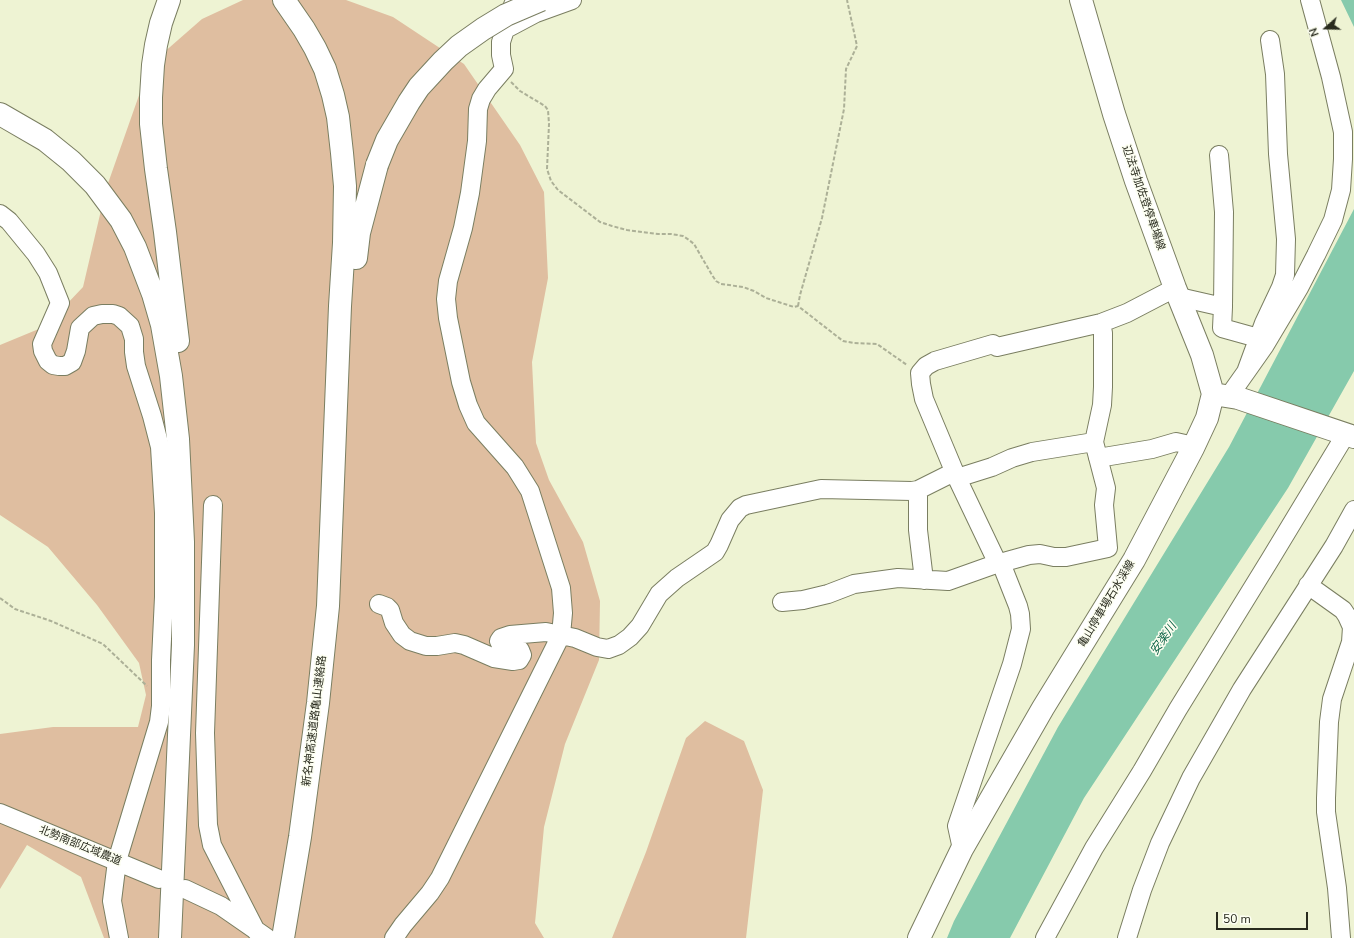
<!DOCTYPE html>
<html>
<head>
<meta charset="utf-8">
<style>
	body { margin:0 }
	#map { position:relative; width:1354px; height:938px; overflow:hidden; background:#eef3d3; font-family:"Nunito Sans",sans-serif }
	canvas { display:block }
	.north { position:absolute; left:1306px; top:8px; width:40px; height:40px; -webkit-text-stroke:3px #fcfef1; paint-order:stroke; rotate:250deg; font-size:11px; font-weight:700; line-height:16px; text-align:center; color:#292b1e }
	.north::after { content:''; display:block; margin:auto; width:14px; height:18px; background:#292b1e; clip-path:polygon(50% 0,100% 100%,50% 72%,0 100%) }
	.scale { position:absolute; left:1216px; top:912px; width:92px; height:18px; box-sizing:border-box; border:2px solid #292b1e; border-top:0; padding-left:5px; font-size:12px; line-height:14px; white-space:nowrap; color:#292b1e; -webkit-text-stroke:3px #fcfef1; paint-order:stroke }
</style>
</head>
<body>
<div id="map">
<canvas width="1354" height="938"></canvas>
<div class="north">N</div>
<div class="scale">50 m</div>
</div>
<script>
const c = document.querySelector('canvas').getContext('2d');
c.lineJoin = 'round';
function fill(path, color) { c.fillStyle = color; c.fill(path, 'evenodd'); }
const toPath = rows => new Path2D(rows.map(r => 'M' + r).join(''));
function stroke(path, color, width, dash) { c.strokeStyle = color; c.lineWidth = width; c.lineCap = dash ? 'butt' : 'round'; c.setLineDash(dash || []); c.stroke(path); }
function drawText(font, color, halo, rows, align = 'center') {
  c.font = font + ' "Nunito Sans","Noto Sans JP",sans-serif'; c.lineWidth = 3; c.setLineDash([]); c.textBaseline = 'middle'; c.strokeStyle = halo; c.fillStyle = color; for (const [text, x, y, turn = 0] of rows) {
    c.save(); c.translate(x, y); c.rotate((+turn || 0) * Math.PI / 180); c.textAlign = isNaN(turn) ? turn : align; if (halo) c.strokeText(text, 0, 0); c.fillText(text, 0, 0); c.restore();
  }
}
const green = toPath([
	[243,0,346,0,393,17,464,64,520,145,544,192,548,278,532,362,536,443,549,480,583,542,600,601,599,660,565,744,544,827,535,923,544,938,104,938,81,877,27,845,0,889,0,734,53,727,138,727,146,695,139,663,97,605,48,547,0,515,0,345,46,326,83,287,106,189,143,84,162,54,202,19],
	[705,721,744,741,763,790,746,938,612,938,646,852,686,738]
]);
const water = toPath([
	[1341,0,1354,0,1354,27],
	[1354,209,1354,371,1288,488,1084,798,1010,938,947,938,954,921,1058,727,1229,447]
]);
const path = toPath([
	[511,82,520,91,545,106,548,110,549,124,547,169,551,181,558,190,600,222,612,226,627,230,658,234,671,234,683,236,689,240,694,244,712,275,716,281,721,284,743,287,754,291,766,298,794,307,798,306,843,341,854,343,877,344,907,365],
	[798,306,800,295,822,218,844,109,846,69,857,46,847,0],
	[0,598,15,609,51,621,103,644,147,686]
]);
const minor = toPath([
	[504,30,536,13,572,0],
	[1219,155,1224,212,1223,307,1222,328,1258,338],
	[0,214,9,221,36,254,48,273,60,303,42,344,43,351,48,361,53,365,59,366,65,366,72,362,76,351,80,328,93,316,102,314,113,314,119,316,130,326,134,339,134,352,136,366,152,416,160,447,164,513,164,597,161,660,161,706,159,722,117,861,112,901,119,938],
	[1179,297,1223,307],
	[1246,372,1265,345,1299,288,1316,255,1333,220,1341,190,1343,159,1343,132,1331,77,1310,0],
	[1229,396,1246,372,1264,323,1281,287,1285,275,1286,239,1278,154,1275,74,1270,40],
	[1098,458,1152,449,1176,442,1194,446],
	[957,478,992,467,1012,458,1032,452,1094,442],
	[918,490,918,530,924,580],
	[213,505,205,733,208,825,212,845,256,931],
	[998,564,957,478,924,399,921,384,920,373,926,366,935,361,993,344,997,347,1101,323,1127,313,1175,288],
	[1308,585,1343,610,1347,616,1352,627,1351,642,1332,699,1329,722,1326,798,1326,812,1337,888,1341,938],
	[782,602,803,600,828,594,854,584,898,578,948,581,993,565,1029,555,1040,554,1054,557,1066,557,1108,548,1104,505,1106,488,1094,442,1102,405,1103,387,1103,333,1101,323],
	[379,604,387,607,390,610,394,623,402,635,410,641,426,646,437,646,455,643,464,645,494,658,513,661,519,660,522,655,520,650,503,647,501,645,499,641,501,638,510,635,546,632,575,638,597,647,608,649,619,645,630,637,640,626,659,594,677,578,715,552,719,545,730,520,740,508,746,505,821,489,912,491,918,490,954,472],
	[0,813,159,879],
	[962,849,957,826,1012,664,1021,629,1020,614,1018,606,1001,563],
	[185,889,221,906,267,938],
	[394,938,403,925,430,893,440,878,561,635,563,613,561,588,530,491,515,467,476,423,468,405,461,382,448,318,446,299,448,281,463,228,470,193,477,141,478,109,481,99,487,89,504,69,501,55,501,42,513,5],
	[1045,938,1094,848,1142,771,1178,709,1271,558,1346,434],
	[1127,938,1142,890,1160,843,1191,778,1242,689,1334,546,1354,510]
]);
const major = toPath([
	[1081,0,1114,114,1136,181,1175,288,1202,355,1213,394],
	[919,938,962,849,1043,708,1134,560,1193,448,1207,418,1213,394,1238,398,1354,437]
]);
const highway = toPath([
	[169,0,161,23,156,45,153,65,151,97,151,124,156,169,165,232,178,341],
	[0,114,45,140,71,161,95,185,121,220,135,247,153,294,162,325,171,376,178,439,183,542,183,645,170,938],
	[356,258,359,233,377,165],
	[283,938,300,837,318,703,328,606,340,306,344,243,345,186,342,153,338,117,333,95,325,69,315,48,304,29,284,0]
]);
const highwayBridge = toPath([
	[377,165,387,140,409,102,419,87,443,61,459,46,483,29,506,15,541,0]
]);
const streetNames = [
	["辺法寺加佐登停車場線",1143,198,71],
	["亀山停車場石水渓線",1107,604,-59],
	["新名神高速道路亀山連絡路",315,721,-83],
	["北勢南部広域農道",80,846,22]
];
const waterNames = [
	["安楽川",1164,639,-55]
];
fill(green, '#dfbea0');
fill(water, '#86caac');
stroke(minor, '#7a7e61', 20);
stroke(major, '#7a7e61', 24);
stroke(highway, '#7a7e61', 24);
stroke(path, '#acb097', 2, [4, 2]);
stroke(minor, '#fff', 18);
stroke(major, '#fff', 22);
stroke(highway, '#fff', 22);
stroke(highwayBridge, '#7a7e61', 24, []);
stroke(highwayBridge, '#fff', 22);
drawText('11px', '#292b1e', '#fcfef1', streetNames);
drawText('italic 12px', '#0c6347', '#fcfef1', waterNames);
</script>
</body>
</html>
